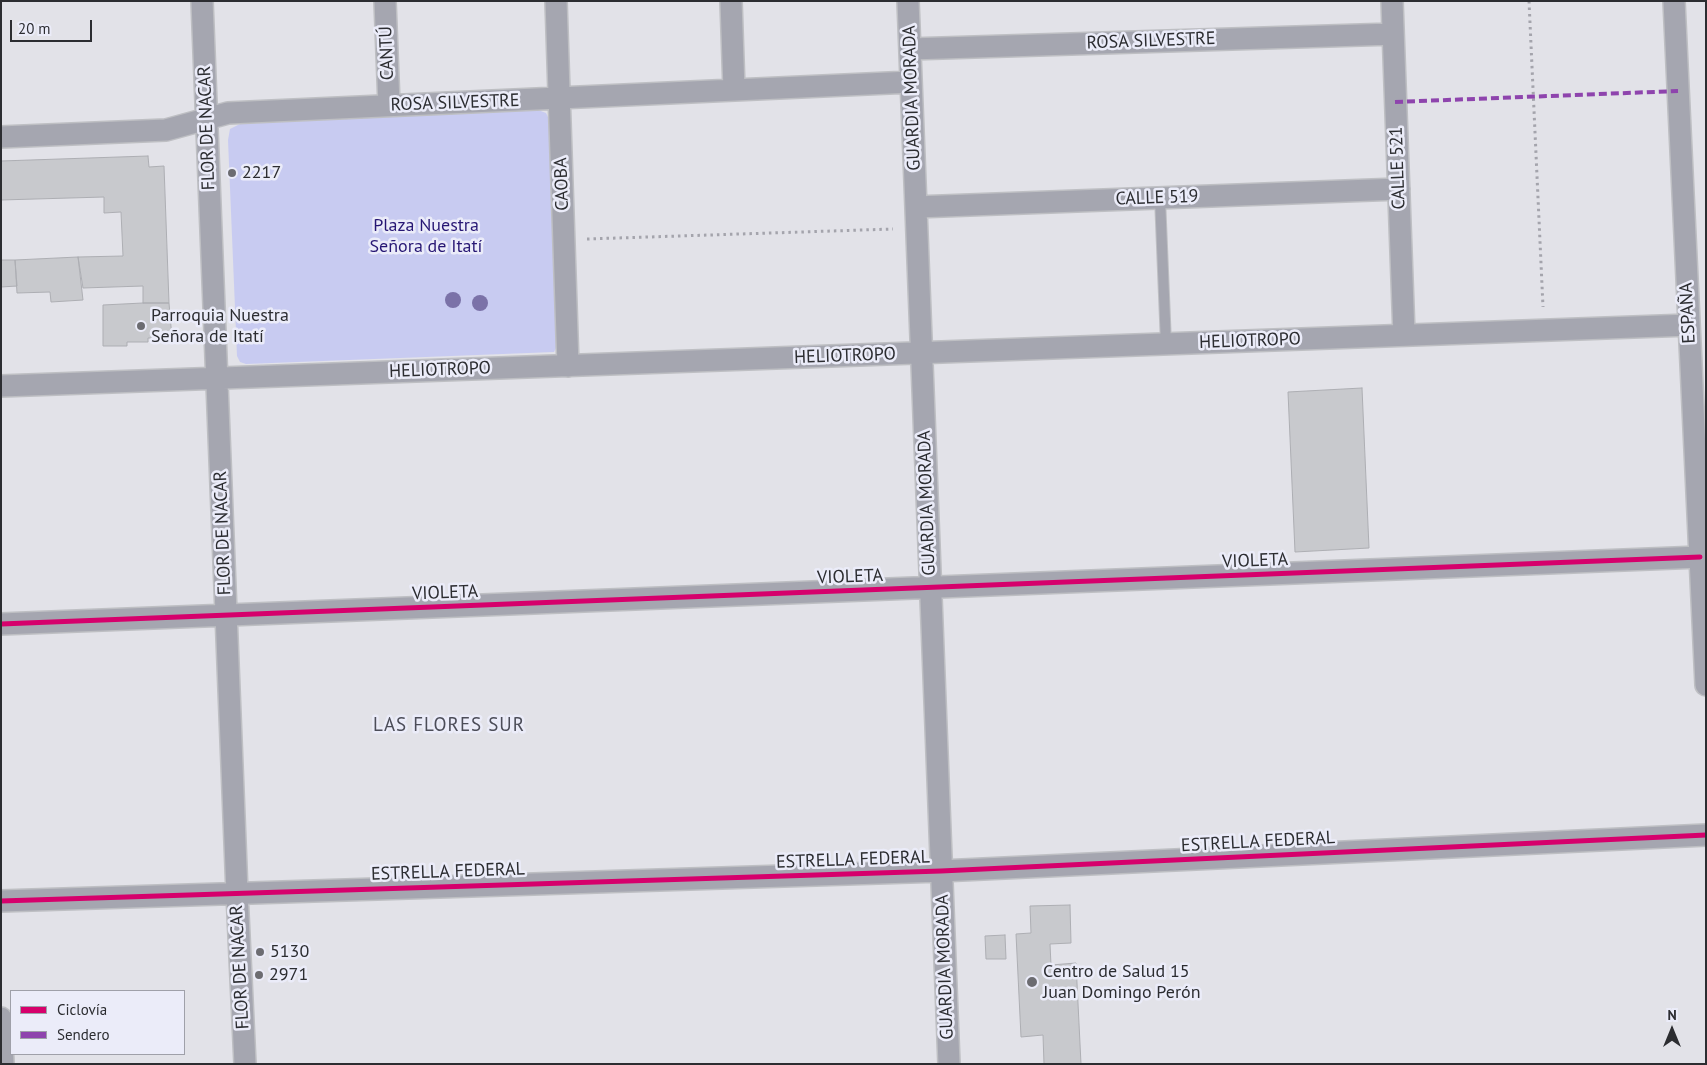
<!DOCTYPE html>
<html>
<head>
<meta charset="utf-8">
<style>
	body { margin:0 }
	#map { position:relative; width:1707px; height:1065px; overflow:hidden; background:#e2e2e8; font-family:"PT Sans",sans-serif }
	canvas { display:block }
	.frame { position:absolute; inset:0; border:2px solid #2c2d31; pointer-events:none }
	.legend { position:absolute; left:10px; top:990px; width:175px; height:65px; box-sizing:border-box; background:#ebecf9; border:1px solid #9fa0a9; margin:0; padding:6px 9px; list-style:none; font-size:15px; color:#2c2d31 }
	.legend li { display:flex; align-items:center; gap:10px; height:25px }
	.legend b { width:25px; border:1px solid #9fa0a9 }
	.north { position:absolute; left:1647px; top:1005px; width:50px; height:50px; -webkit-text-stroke:4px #ebecf9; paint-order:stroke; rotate:0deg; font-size:14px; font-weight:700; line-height:20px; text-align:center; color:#2c2d31 }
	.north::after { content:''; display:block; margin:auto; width:18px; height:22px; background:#2c2d31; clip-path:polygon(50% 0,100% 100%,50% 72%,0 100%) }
	.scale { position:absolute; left:10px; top:20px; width:82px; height:22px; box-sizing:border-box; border:2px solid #2c2d31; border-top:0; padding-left:6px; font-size:15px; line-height:18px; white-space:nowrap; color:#2c2d31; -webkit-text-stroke:4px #ebecf9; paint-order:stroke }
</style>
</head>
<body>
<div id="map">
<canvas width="1707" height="1065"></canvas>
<div class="frame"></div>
<ul class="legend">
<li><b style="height:6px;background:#d6006c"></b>Ciclovía</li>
<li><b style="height:6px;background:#8e44ad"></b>Sendero</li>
</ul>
<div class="north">N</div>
<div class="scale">20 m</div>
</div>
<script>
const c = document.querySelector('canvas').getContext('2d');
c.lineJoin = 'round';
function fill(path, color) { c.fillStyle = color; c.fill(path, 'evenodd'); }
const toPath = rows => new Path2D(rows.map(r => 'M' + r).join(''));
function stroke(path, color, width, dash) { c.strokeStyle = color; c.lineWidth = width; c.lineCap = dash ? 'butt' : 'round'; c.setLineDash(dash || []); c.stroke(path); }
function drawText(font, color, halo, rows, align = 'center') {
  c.font = font + ' "PT Sans",sans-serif'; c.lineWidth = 5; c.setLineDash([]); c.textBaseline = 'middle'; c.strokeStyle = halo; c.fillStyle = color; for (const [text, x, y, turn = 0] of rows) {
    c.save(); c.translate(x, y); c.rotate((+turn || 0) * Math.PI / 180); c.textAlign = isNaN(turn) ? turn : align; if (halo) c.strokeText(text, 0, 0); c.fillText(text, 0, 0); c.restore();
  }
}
const green = toPath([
	[538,110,546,113,549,119,558,344,554,352,246,364,240,362,237,356,228,140,230,129,240,124]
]);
const building = toPath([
	[148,156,149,167,164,166,169,303,143,303,143,286,83,288,78,257,123,256,121,212,104,213,104,197,1,200,1,161,148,156],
	[78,257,83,300,51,302,50,292,17,293,15,260,78,257],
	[1,260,15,260,17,286,1,287,1,260],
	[143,303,169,303,172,338,148,338,148,342,127,342,127,346,103,346,103,305,143,303],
	[1362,388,1369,548,1295,552,1288,392,1362,388],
	[1070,905,1071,943,1050,944,1051,965,1076,963,1081,1064,1044,1064,1043,1035,1021,1037,1016,934,1031,933,1030,906,1070,905],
	[1005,935,1006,959,986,959,985,936,1005,935]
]);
const path = toPath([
	[1529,1,1543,307],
	[587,239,893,229]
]);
const service = toPath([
	[1160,198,1166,344]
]);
const minor = toPath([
	[202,1,237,893,245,1064],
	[385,1,389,105],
	[556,1,568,366],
	[731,1,734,90],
	[908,1,949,1064],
	[1392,1,1404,335],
	[1674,1,1706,685],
	[910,49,1393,34],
	[1,137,166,130,228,113,911,82],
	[916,207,1399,189],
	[1,386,1689,325],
	[1,624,1700,557],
	[1,901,941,871,1706,835],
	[1,1018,3,1064]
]);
const quiet = toPath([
	[1395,102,1678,91]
]);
const cycleway = toPath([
	[1,624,1700,557],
	[1,901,941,871,1706,835]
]);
const trees = [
	[453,300],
	[480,303]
];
const markers = [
	[232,173,5,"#6c6c71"],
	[141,326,5,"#6c6c71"],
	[260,952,5,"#6c6c71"],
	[259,975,5,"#6c6c71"],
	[1032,982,6,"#6c6c71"]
];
const streetNames = [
	["ROSA SILVESTRE",1151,41,-2],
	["CANTÚ",387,53,-92],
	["GUARDIA MORADA",912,98,-92],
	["ROSA SILVESTRE",455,103,-2],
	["FLOR DE NACAR",207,128,-92],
	["CALLE 521",1398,168,-92],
	["CAOBA",562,184,-92],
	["CALLE 519",1157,198,-2],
	["ESPAÑA",1688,313,-93],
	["HELIOTROPO",1250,341,-2],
	["HELIOTROPO",845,356,-2],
	["HELIOTROPO",440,370,-2],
	["GUARDIA MORADA",927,503,-92],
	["FLOR DE NACAR",223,533,-92],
	["VIOLETA",1255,561,-2],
	["VIOLETA",850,577,-2],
	["VIOLETA",445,593,-2],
	["ESTRELLA FEDERAL",1258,842,-3],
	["ESTRELLA FEDERAL",853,860,-2],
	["ESTRELLA FEDERAL",448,872,-2],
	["FLOR DE NACAR",240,967,-93],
	["GUARDIA MORADA",945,967,-92]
];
const poiNames = [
	["2217",242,173],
	["Parroquia Nuestra",151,316],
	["Señora de Itatí",151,337],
	["5130",270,952],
	["Centro de Salud 15",1043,972],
	["Juan Domingo Perón",1043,993],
	["2971",269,975]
];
const parkNames = [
	["Plaza Nuestra",426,226],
	["Señora de Itatí",426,247]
];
const neighbourhoodNames = [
	["LAS FLORES SUR",449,726]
];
fill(green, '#c8cbf1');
fill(building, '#c8c9cd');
stroke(building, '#adaeb3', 1);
stroke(service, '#bebfc3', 12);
stroke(minor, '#bebfc3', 24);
stroke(path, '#a4a4ac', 3, [2.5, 4]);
stroke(service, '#a5a6b0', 10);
stroke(minor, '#a5a6b0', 21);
stroke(quiet, '#8e44ad', 4, [8, 4]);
stroke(cycleway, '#d6006c', 5);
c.fillStyle = '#7b72a8';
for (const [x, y] of trees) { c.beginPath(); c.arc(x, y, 8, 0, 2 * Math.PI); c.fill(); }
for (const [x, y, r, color] of markers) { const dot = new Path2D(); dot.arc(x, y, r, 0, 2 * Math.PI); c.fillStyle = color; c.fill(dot); stroke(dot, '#ebecf9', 2); }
drawText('18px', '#2c2d31', '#ebecf9', streetNames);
drawText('18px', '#2c2d31', '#ebecf9', poiNames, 'left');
drawText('18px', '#271774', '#ebecf9', parkNames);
c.letterSpacing = '1px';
drawText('19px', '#4c4d58', '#ebecf9', neighbourhoodNames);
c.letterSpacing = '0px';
</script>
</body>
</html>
